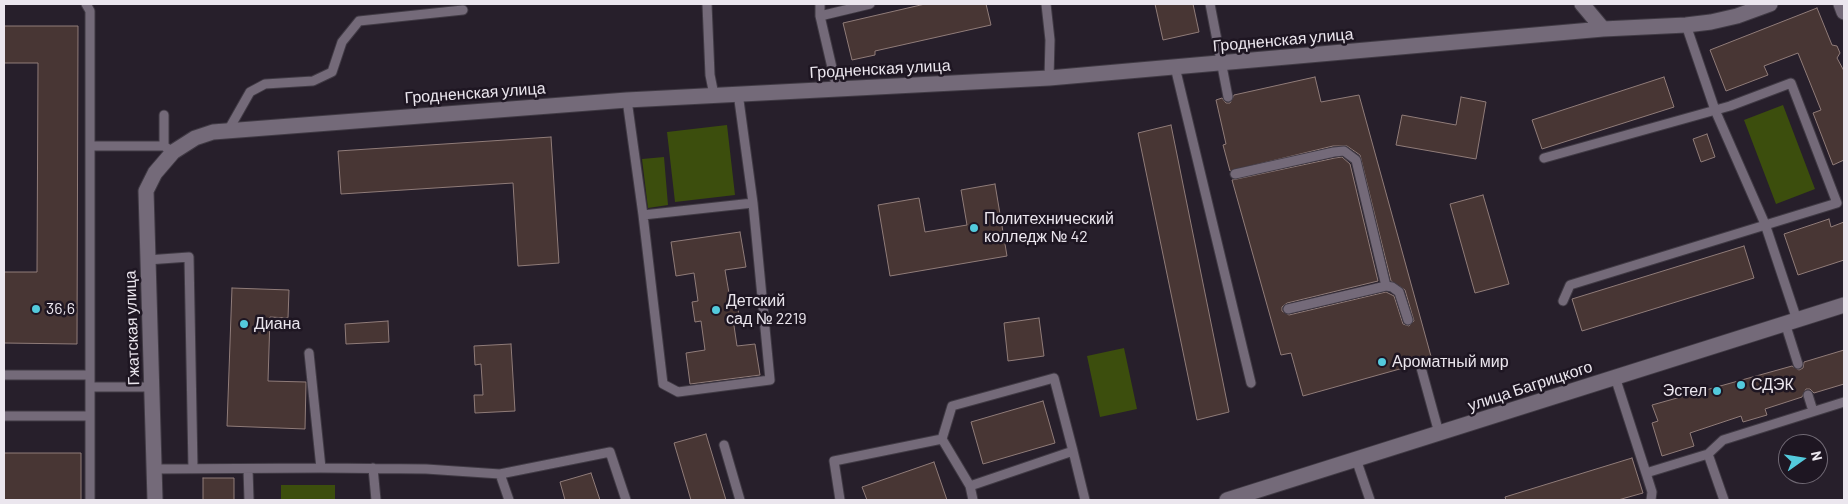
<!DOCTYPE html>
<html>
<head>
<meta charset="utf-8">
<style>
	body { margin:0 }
	#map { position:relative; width:1848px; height:504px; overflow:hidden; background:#271f2b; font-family:Barlow,sans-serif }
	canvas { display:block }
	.frame { position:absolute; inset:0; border:5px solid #ebe6ee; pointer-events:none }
	.north { position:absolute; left:1778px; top:434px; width:50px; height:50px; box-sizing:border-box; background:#1e1622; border:1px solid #706974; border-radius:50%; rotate:77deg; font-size:14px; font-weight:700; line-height:20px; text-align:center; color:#ebe6ee }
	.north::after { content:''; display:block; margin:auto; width:18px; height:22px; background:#53cadc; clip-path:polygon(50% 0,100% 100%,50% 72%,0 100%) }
</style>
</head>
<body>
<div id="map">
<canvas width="1848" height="504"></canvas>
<div class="frame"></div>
<div class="north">N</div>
</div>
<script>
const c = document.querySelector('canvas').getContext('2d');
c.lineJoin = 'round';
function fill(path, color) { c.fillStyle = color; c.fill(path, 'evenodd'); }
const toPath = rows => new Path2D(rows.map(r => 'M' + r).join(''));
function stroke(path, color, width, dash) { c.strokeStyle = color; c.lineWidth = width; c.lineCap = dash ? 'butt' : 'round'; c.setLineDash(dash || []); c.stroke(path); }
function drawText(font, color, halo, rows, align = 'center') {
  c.font = font + ' Barlow,sans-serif'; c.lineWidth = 5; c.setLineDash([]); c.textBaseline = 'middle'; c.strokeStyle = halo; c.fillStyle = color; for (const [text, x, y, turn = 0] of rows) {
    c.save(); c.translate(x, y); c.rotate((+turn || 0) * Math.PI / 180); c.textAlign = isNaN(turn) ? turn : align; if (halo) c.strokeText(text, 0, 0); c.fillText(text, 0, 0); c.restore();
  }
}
const green = toPath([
	[1783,105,1815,189,1776,204,1744,120],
	[727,125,735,195,675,202,667,132],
	[664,157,668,205,648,208,642,159],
	[1124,348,1137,409,1100,417,1087,356],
	[281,485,335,485,335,500,281,500]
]);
const building = toPath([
	[925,4,986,4,991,25,875,51,875,55,852,60,843,23,925,4],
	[1155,4,1193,4,1199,32,1163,40,1155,4],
	[1817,8,1832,45,1837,46,1840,53,1837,58,1844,71,1844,160,1833,165,1813,113,1821,110,1798,53,1764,66,1768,75,1726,91,1710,50,1817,8],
	[4,26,78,26,77,344,4,343,4,272,37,272,38,63,4,63,4,26],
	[1315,77,1321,102,1359,95,1432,360,1426,362,1422,358,1418,358,1414,365,1303,396,1291,353,1281,355,1232,180,1335,158,1342,157,1350,164,1378,281,1287,303,1282,307,1282,311,1289,315,1386,292,1394,296,1403,324,1409,326,1414,321,1405,290,1391,281,1360,155,1347,146,1333,146,1230,171,1223,145,1226,144,1216,100,1222,98,1226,103,1230,103,1234,95,1315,77],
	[1664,77,1674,107,1542,149,1532,120,1664,77],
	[1461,97,1486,102,1476,159,1396,145,1402,115,1456,125,1461,97],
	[1171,125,1229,412,1197,420,1138,133,1171,125],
	[1707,134,1715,157,1701,162,1693,139,1707,134],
	[551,137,559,263,518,266,513,183,341,194,338,151,551,137],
	[995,184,1007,256,890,276,878,205,919,198,925,232,967,225,961,190,995,184],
	[1483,195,1509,284,1475,293,1450,204,1483,195],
	[1829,219,1831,227,1844,222,1844,260,1798,275,1784,234,1829,219],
	[740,232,746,267,725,270,730,299,737,298,739,318,733,319,737,346,755,344,760,375,690,384,686,353,705,350,701,321,695,322,692,302,698,301,694,273,676,276,671,242,740,232],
	[1744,246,1754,278,1582,331,1572,299,1744,246],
	[232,288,289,290,288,318,270,317,268,381,306,382,305,429,227,426,232,288],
	[1039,318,1044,356,1008,361,1004,323,1039,318],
	[388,321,389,342,346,344,345,324,388,321],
	[511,344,515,411,475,413,474,395,483,395,481,364,475,365,474,346,511,344],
	[1844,350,1844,384,1814,393,1810,389,1806,389,1802,397,1765,409,1767,415,1743,422,1741,416,1690,433,1694,446,1662,456,1652,423,1658,421,1652,405,1792,366,1799,370,1803,368,1804,362,1844,350],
	[1043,401,1055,443,983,464,971,422,1043,401],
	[706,434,726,500,691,500,674,443,706,434],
	[4,453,81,453,81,500,4,500,4,453],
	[1632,458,1643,493,1618,500,1506,500,1505,497,1632,458],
	[934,462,947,500,867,500,862,487,934,462],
	[591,473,600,500,565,500,560,482,591,473],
	[203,478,234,478,234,500,203,500,203,478]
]);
const lane = toPath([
	[86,4,90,11,90,375],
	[707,4,710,75,714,95],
	[1046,4,1050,40,1049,78],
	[1210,4,1228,97],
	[820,16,820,4],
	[1686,25,1715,110,1765,224,1797,320],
	[1175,67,1251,383],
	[837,89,820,16,870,4],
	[627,100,643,215,753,203],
	[164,115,164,146],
	[229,129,250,92,265,84,313,81,332,72,342,42,359,21,463,10],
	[90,146,164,146,173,152],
	[1544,158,1730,106,1791,83,1837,203,1570,285,1563,301],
	[1235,174,1334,152,1344,151,1356,160,1386,286,1288,309],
	[643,215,663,384,678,392,770,380,753,203,738,93],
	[147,260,189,257,193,469],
	[1386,286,1392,287,1399,292,1408,320],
	[1785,323,1798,364],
	[309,353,321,468],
	[1420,364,1439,433],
	[4,375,90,375,90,500],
	[1615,377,1646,473,1708,454,1723,440,1844,402],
	[90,387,151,387],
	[1808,395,1813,411],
	[4,416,90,416],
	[942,439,952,406,1054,378,1073,451,970,486],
	[724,445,740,500],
	[1073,451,1085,500],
	[1708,454,1724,500],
	[1356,459,1370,500],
	[373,468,376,500],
	[154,469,321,468,426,469,500,474,610,452,626,500],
	[248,469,249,500],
	[1646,473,1652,492,1651,500],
	[500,474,509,500],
	[840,500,834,461,942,439,970,486,973,500]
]);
const street = toPath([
	[1603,29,1686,25,1711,22,1737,16,1770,4],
	[155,500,146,191,155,173,173,152,195,138,213,132,627,100,1049,78,1603,29,1582,4]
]);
const secondary = toPath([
	[1841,4,1844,12],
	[1227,500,1844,305]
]);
const markers = [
	[974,228,5,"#53cadc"],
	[36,309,5,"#53cadc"],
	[716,310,5,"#53cadc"],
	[244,324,5,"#53cadc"],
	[1382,362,5,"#53cadc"],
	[1741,385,5,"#53cadc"],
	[1717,391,5,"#53cadc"]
];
const streetNames = [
	["Гродненская улица",1283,40,-5],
	["Гродненская улица",880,69,-3],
	["Гродненская улица",475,93,-4],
	["Гжатская улица",132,328,-92],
	["улица Багрицкого",1530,386,-18]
];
const poiNames = [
	["Политехнический",984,219],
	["колледж № 42",984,237],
	["Детский",726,301],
	["сад № 2219",726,319],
	["36,6",46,309],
	["Диана",254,324],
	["Ароматный мир",1392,362],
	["СДЭК",1751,385],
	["Эстел",1707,391,"right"]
];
fill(green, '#3c4e0d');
fill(building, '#483634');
stroke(building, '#907c79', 1);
stroke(lane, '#403a44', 11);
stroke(street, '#403a44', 17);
stroke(secondary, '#403a44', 17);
stroke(lane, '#746a79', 9);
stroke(street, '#746a79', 15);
stroke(secondary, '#746a79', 15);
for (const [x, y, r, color] of markers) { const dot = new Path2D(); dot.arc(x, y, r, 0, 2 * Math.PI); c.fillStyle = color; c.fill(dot); stroke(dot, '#1e1622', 2); }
drawText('16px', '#ebe6ee', '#1e1622', streetNames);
drawText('16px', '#ebe6ee', '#1e1622', poiNames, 'left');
</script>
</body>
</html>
